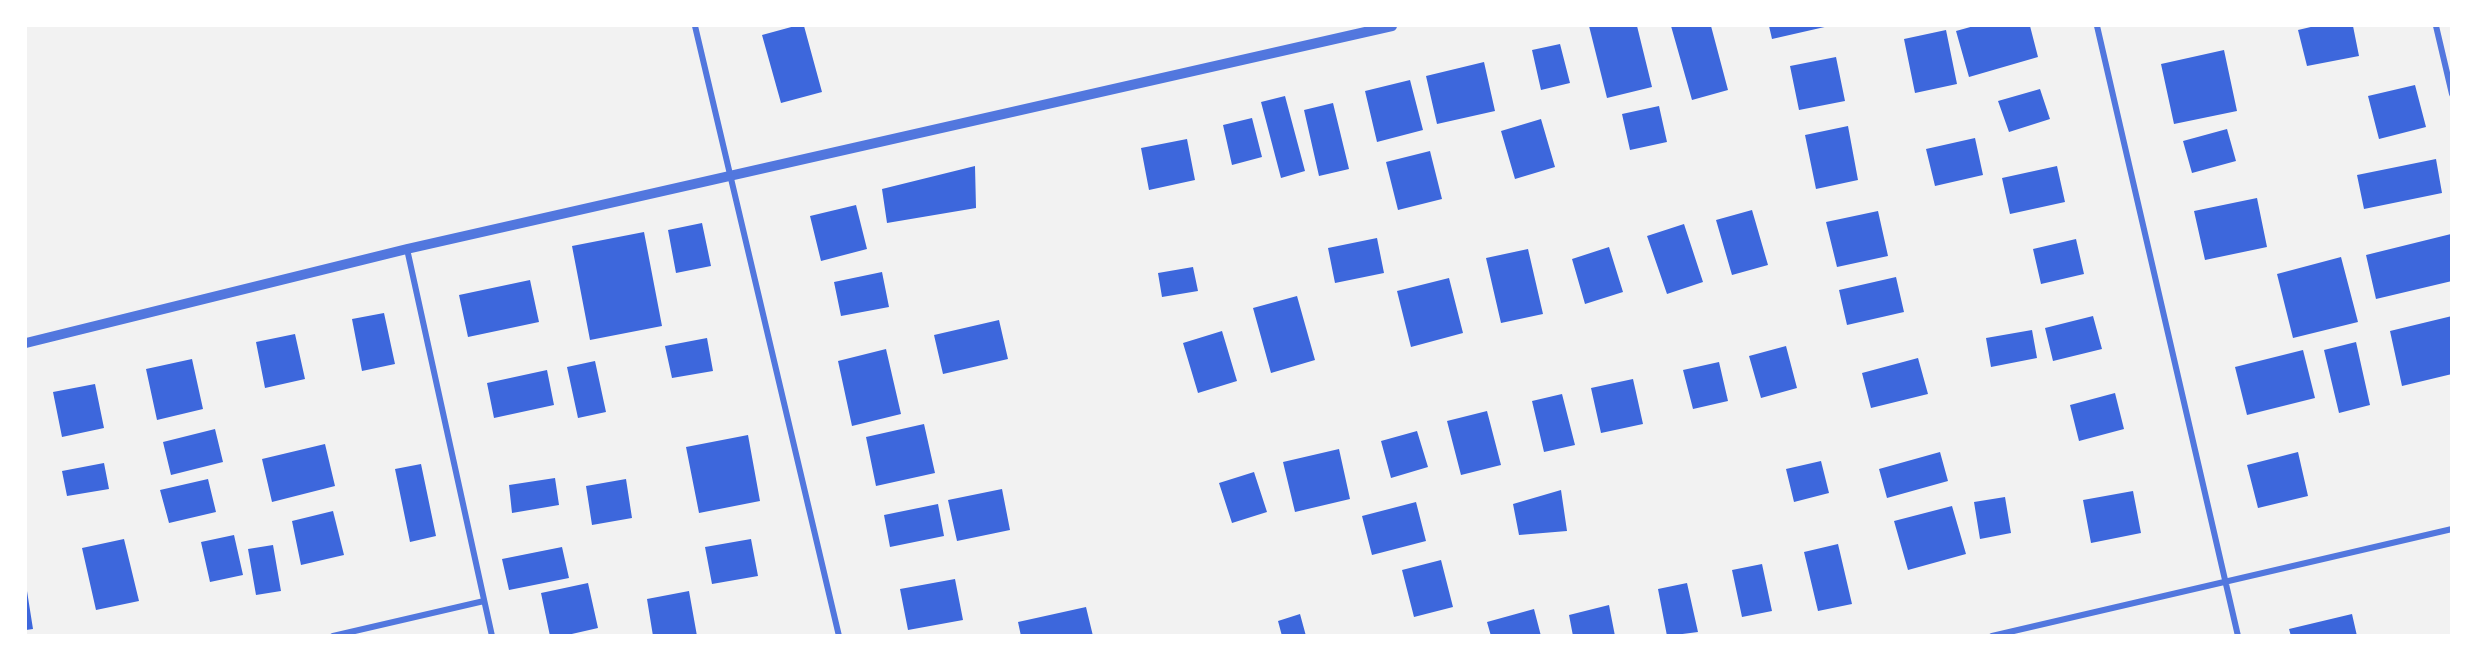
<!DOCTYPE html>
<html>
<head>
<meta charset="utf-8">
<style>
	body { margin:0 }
	#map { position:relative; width:2477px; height:661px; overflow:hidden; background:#f2f2f2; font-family:Mulish,sans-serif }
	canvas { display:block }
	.frame { position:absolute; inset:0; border:27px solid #fff; pointer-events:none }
</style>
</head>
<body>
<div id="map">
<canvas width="2477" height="661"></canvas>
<div class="frame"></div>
</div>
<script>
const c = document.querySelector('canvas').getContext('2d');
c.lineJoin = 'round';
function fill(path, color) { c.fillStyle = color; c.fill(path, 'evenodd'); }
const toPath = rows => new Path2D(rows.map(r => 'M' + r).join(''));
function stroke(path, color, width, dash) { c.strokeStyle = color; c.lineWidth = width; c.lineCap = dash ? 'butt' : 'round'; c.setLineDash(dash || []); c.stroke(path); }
const building = toPath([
	[795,26,804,26,822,92,781,103,762,35],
	[1589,26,1637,26,1652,87,1607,98],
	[1671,26,1711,26,1728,90,1692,100],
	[1769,26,1829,26,1772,39],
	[1974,26,2030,26,2038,57,1969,77,1956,31],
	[2315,26,2353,26,2359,56,2307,66,2298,30],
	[1946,30,1957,84,1915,93,1904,39],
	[1560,44,1570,83,1541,90,1532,50],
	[2224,50,2237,111,2174,124,2161,64],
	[1836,57,1845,101,1799,110,1790,66],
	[1484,62,1495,111,1437,124,1426,76],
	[1410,80,1423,130,1377,142,1365,91],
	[2415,85,2426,127,2379,139,2368,96],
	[2040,89,2050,119,2009,132,1998,101],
	[1285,96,1305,171,1281,178,1261,102],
	[1333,103,1349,169,1319,176,1304,110],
	[1659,106,1667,142,1630,150,1622,114],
	[1252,118,1262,157,1232,165,1223,125],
	[1541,119,1555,167,1515,179,1501,131],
	[1848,126,1858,180,1816,189,1805,135],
	[2227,129,2236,161,2192,173,2183,141],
	[1975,138,1983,175,1935,186,1926,149],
	[1187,139,1195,180,1149,190,1141,148],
	[1430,151,1442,199,1398,210,1386,162],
	[2436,159,2442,193,2364,209,2357,175],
	[975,166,976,208,887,223,882,189],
	[2057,166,2065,202,2010,214,2002,178],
	[2257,198,2267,247,2205,260,2194,211],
	[856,205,867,249,821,261,810,216],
	[1752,210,1768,265,1732,275,1716,220],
	[1878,211,1888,256,1837,267,1826,222],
	[702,223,711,266,676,273,668,230],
	[1684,224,1703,282,1667,294,1647,236],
	[644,232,662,326,590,340,572,246],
	[2451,234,2452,281,2376,299,2366,255],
	[1377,238,1384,273,1335,283,1328,248],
	[2076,239,2084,274,2041,284,2033,249],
	[1609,247,1623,292,1585,304,1572,259],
	[1528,249,1543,314,1501,323,1486,258],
	[2341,257,2358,322,2293,338,2277,274],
	[1193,267,1198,291,1162,297,1158,273],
	[882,272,889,307,841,316,834,282],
	[1896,277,1904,312,1847,325,1839,290],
	[1449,278,1463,333,1411,347,1397,291],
	[530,280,539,322,468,337,459,295],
	[1297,296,1315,360,1271,373,1253,308],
	[384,313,395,364,362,371,352,319],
	[2093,316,2102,349,2053,361,2045,328],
	[2452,316,2452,374,2402,386,2390,331],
	[999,320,1008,359,943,374,934,335],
	[2032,330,2037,358,1991,367,1986,338],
	[1222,331,1237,381,1198,393,1183,343],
	[295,334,305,379,265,388,256,342],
	[707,338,713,371,672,378,665,346],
	[2356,342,2370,405,2339,413,2324,350],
	[1786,346,1797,388,1761,398,1749,356],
	[886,349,901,414,852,426,838,361],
	[2303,350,2315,398,2247,415,2235,367],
	[1918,358,1928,394,1871,408,1862,373],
	[192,359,203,409,157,420,146,369],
	[595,361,606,412,578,418,567,367],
	[1719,362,1728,401,1693,409,1683,370],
	[547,370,554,405,494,418,487,383],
	[1633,379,1643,424,1601,433,1591,388],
	[95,384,104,428,62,437,53,392],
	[2115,393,2124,429,2079,441,2070,405],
	[1562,394,1575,445,1544,452,1532,401],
	[1487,411,1501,465,1461,475,1447,421],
	[924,424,935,473,876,486,866,437],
	[215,429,223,462,171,475,163,442],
	[1417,431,1428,467,1391,478,1381,441],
	[748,435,760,501,699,513,686,447],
	[325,444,335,486,272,502,262,459],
	[1339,449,1350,499,1295,512,1283,462],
	[1940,452,1948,481,1887,498,1879,469],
	[2298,452,2308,496,2258,508,2247,465],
	[1821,461,1829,493,1794,502,1786,469],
	[104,463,109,489,67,496,62,471],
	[421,464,436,536,410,542,395,469],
	[1254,472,1267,512,1232,523,1219,483],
	[555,478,559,505,512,513,509,485],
	[208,479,216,512,169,523,160,490],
	[626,479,632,518,592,525,586,486],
	[1002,489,1010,530,957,541,948,500],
	[1561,490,1567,531,1519,535,1513,504],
	[2133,491,2141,533,2091,543,2083,500],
	[2005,497,2011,533,1980,539,1974,502],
	[1416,502,1426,541,1372,555,1362,516],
	[938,504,944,536,890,547,884,515],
	[1952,506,1966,554,1908,570,1894,521],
	[333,511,344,555,301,565,292,521],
	[234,535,243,575,210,582,201,542],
	[124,539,139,601,96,610,82,548],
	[751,539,758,576,712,584,705,547],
	[1838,544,1852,604,1818,611,1804,552],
	[273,545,281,591,256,595,248,549],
	[562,547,569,578,509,590,502,559],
	[1441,560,1453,607,1414,617,1402,570],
	[1762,564,1772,611,1742,617,1732,570],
	[955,579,963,620,908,630,900,589],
	[588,583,598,628,563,636,550,636,541,593],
	[1687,583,1698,632,1667,636,1658,589],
	[27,591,33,629,26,630,26,592],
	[689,591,697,636,653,636,647,599],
	[1609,605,1615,636,1573,636,1569,615],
	[1086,607,1093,636,1021,636,1018,622],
	[1534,609,1541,636,1491,636,1487,622],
	[1300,614,1306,636,1282,636,1278,621],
	[2352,614,2357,636,2291,636,2289,629]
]);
const minor = toPath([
	[695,26,839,636],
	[2097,26,2238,636],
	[2436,26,2452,94],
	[407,249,492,636],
	[333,636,484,601],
	[1992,636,2452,529]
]);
const tertiary = toPath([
	[26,343,407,249,1392,26]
]);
fill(building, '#3d67dc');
stroke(minor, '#5277de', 6);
stroke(tertiary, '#5277de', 10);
</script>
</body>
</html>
